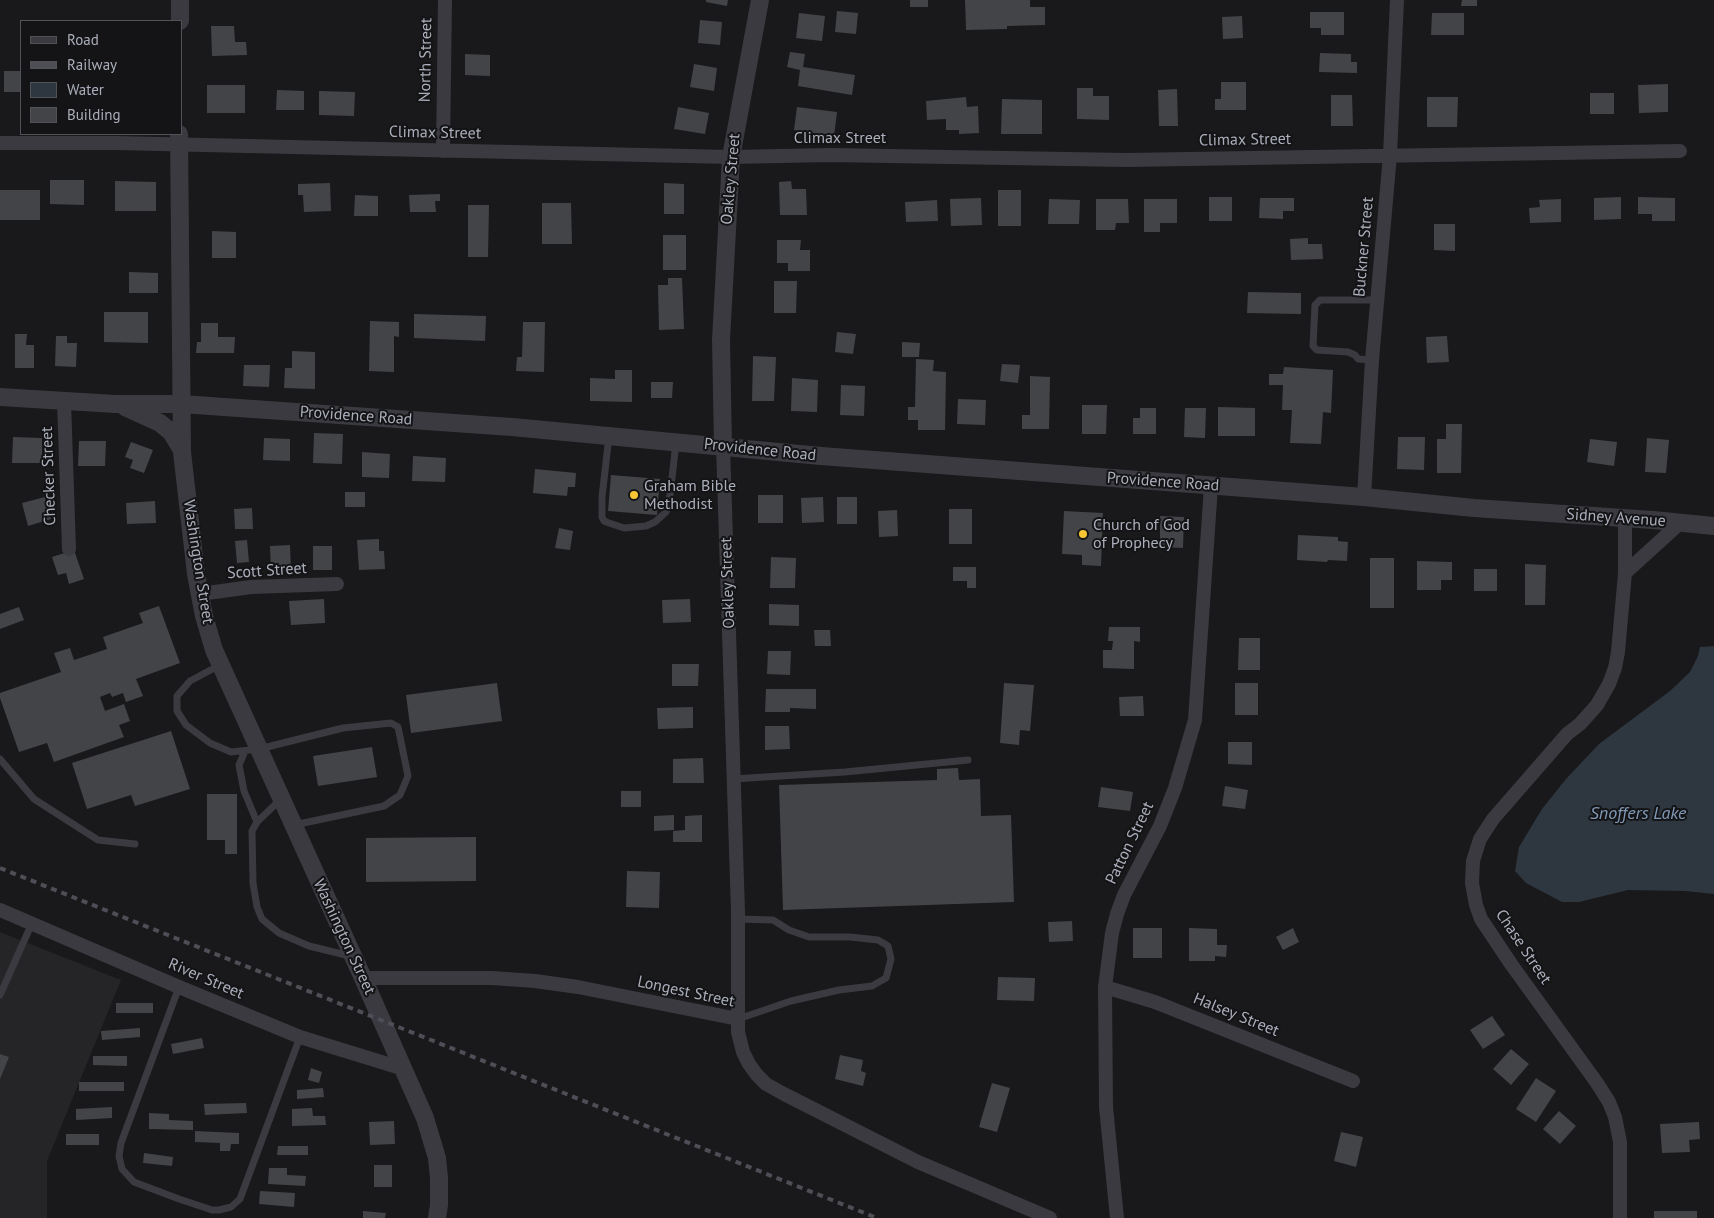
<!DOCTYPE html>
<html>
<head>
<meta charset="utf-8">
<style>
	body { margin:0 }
	#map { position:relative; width:1714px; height:1218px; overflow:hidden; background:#19191b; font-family:"PT Sans",sans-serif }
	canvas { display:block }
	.legend { position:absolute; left:20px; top:20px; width:162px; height:115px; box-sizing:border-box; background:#141416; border:1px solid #505258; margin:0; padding:6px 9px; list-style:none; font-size:15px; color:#abafbb }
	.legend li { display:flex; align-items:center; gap:10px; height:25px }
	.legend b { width:25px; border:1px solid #505258 }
</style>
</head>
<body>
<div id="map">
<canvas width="1714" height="1218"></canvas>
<ul class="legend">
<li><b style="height:6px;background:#3a3a40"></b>Road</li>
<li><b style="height:6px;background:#4d4e56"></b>Railway</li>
<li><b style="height:14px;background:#2e3740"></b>Water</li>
<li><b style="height:14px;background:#434448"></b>Building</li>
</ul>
</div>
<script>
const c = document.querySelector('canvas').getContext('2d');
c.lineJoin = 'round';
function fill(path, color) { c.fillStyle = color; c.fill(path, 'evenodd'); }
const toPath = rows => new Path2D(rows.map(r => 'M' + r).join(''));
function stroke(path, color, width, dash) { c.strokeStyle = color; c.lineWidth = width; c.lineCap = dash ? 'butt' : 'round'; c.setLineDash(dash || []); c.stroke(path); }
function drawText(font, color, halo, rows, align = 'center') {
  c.font = font + ' "PT Sans",sans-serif'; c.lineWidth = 4; c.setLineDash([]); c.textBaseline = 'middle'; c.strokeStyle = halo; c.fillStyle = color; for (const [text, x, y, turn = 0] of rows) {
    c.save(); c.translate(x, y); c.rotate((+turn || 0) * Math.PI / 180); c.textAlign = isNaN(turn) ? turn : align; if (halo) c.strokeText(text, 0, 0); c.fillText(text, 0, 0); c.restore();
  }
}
const built = toPath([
	[0,932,121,980,47,1161,47,1218,0,1218]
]);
const water = toPath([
	[1714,646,1714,894,1685,891,1628,890,1579,902,1562,902,1526,883,1515,871,1519,847,1542,809,1566,779,1599,744,1670,691,1690,672,1698,656,1700,647]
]);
const building = toPath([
	[706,0,728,0,727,6,706,2],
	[910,0,928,0,928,7,910,7],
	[965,0,1030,0,1030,7,1045,7,1045,25,1007,26,1007,29,966,30],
	[1462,0,1477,0,1477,6,1461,6],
	[837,11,858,13,856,34,835,32],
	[1310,12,1344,12,1344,35,1321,35,1321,28,1310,28],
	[799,13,825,16,822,41,796,38],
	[1432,13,1464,13,1464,35,1431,35],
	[1242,16,1243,38,1223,39,1222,17],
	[700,20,722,22,720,45,698,43],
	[211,26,234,26,235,42,246,42,247,55,212,56],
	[790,52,805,54,803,67,855,75,852,95,798,86,800,70,787,67],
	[1320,53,1351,54,1351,62,1357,62,1357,73,1319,72],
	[465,54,490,55,490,76,465,75],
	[694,64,717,68,714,91,690,87],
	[4,71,21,71,21,92,4,92],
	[1221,82,1246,82,1246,110,1215,110,1215,99,1221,99],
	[1668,84,1668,112,1639,113,1638,85],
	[207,85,245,85,245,113,207,113],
	[1077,88,1093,88,1093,96,1109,96,1109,120,1077,119],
	[1177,89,1178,126,1159,126,1158,90],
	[277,90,304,91,304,110,276,110],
	[319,91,355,92,354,116,319,115],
	[1590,93,1614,93,1614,114,1590,114],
	[1331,95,1352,95,1353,126,1331,126],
	[966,97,967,107,978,106,979,133,959,134,959,130,946,130,946,119,927,120,926,101],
	[1427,97,1458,97,1457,127,1427,127],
	[1002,99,1042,100,1042,134,1001,134],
	[678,107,709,113,705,134,674,129],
	[797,107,837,112,834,136,794,130],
	[50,180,84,180,84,205,50,204],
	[115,181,156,182,156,211,115,211],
	[791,181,792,189,806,189,807,215,780,215,779,182],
	[330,183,331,211,304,212,303,195,298,195,298,184],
	[664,183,684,184,684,214,664,214],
	[0,190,40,190,40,220,0,220],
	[998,190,1021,190,1021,226,998,226],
	[440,194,440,201,435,201,436,212,410,212,409,195],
	[355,195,378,196,378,216,354,216],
	[1209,197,1232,197,1232,221,1209,221],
	[1621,197,1621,219,1594,220,1594,198],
	[1638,197,1675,198,1675,221,1652,221,1652,214,1638,214],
	[981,198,982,225,951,226,950,199],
	[1260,198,1294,198,1294,211,1283,211,1283,219,1259,218],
	[1049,199,1080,200,1079,224,1048,224],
	[1096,199,1128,199,1129,223,1116,223,1115,230,1096,230],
	[1144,199,1177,199,1177,223,1160,223,1160,232,1144,232],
	[1561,199,1561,222,1530,223,1529,208,1540,207,1539,200],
	[937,200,938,221,906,222,905,202],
	[542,203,571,203,572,244,542,244],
	[468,205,489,205,488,257,468,257],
	[1434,224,1455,224,1455,251,1434,250],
	[212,231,236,232,236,258,212,258],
	[663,235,686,235,686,270,663,270],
	[1308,238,1308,244,1322,244,1323,259,1291,260,1290,239],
	[777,240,801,240,800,250,810,250,810,271,788,271,788,263,777,263],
	[129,272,158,273,158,293,129,293],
	[668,278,682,278,684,329,659,330,658,285,668,285],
	[774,281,797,281,796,313,774,313],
	[1248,292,1301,293,1301,314,1247,313],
	[104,312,148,312,148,343,104,342],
	[414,314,486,316,485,341,414,338],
	[370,321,399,322,399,337,394,336,394,372,369,371],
	[523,322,545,322,544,372,516,371,517,357,522,357],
	[201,323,218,323,218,337,235,337,234,353,196,353,197,342,201,342],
	[837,332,856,334,853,354,835,352],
	[15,334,27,334,26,345,34,345,34,368,15,368],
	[56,336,67,336,67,343,77,343,76,367,55,366],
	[1447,336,1449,362,1427,363,1426,337],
	[902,342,920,343,919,357,902,357],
	[292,351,315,352,315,389,284,388,285,368,292,368],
	[753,356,776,357,774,401,752,401],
	[916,359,934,360,933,371,946,372,945,430,918,430,918,420,908,420,908,407,915,407],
	[1002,364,1020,365,1018,383,1000,381],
	[244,365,270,365,269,387,243,386],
	[1284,367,1333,370,1331,413,1323,412,1321,444,1290,443,1292,410,1282,410,1283,385,1269,385,1269,374,1283,374],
	[615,370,632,370,632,402,590,401,590,378,615,379],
	[1030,376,1050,377,1049,429,1022,429,1022,415,1030,415],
	[792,378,818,380,817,412,791,411],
	[651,382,673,382,672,398,651,398],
	[841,385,865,386,864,416,840,415],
	[958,399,986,400,985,425,957,424],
	[1082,405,1107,405,1106,434,1082,434],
	[1218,407,1255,408,1255,436,1218,436],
	[1140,408,1156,408,1156,434,1133,434,1133,418,1140,418],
	[1185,408,1206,408,1205,438,1184,437],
	[1446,424,1462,424,1461,473,1437,473,1437,439,1446,439],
	[314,433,343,434,342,464,313,463],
	[13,437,42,438,42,463,12,463],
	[1398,437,1425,437,1424,470,1397,469],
	[264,438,290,439,290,461,263,460],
	[1647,438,1669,440,1666,473,1645,472],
	[1590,439,1617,442,1614,466,1587,462],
	[79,441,106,441,105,466,78,466],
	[131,442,153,450,144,473,130,468,133,460,125,457],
	[362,452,390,454,389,478,362,477],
	[413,456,446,458,445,482,412,481],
	[535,469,576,473,575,487,568,487,567,496,533,493],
	[611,475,660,479,657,515,608,511],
	[345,492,365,492,365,507,345,507],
	[758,495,783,495,783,523,758,523],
	[45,497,51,519,28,526,22,503],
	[823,497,824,522,802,523,801,498],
	[837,497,857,497,857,524,837,524],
	[155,501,156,523,127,524,126,503],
	[252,508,253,529,235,529,234,509],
	[949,509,972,509,972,544,949,544],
	[897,510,898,536,879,537,878,511],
	[1064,511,1103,513,1101,566,1082,565,1082,555,1062,554],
	[1160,516,1184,517,1183,548,1160,547],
	[559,528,573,531,570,550,555,548],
	[1298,535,1338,537,1338,541,1348,542,1347,561,1328,560,1327,562,1297,560],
	[379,539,379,551,384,551,385,569,359,570,357,540],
	[247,540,249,562,237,563,235,541],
	[290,545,291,571,271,572,270,546],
	[313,546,332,546,332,570,313,570],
	[74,550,84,579,69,584,66,573,58,575,52,557],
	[771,557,796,558,795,588,770,588],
	[1370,558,1394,558,1394,608,1370,608],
	[1417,561,1452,562,1452,580,1441,580,1441,590,1417,590],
	[1525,564,1546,565,1545,605,1525,605],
	[953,567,976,567,976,588,967,588,967,581,953,581],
	[1474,569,1497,569,1497,591,1474,591],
	[324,599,325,623,291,625,289,601],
	[690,599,691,622,663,623,662,600],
	[769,604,799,605,799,626,769,625],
	[159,606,180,663,136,679,143,696,126,702,123,693,112,697,110,693,100,697,105,711,124,704,130,721,119,725,124,737,54,762,47,743,19,752,0,698,0,693,61,672,54,653,70,648,74,660,107,649,103,637,143,623,139,613],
	[19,607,24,620,0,629,0,614],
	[1109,627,1140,627,1140,642,1134,641,1134,669,1103,668,1103,650,1112,650,1113,641,1108,641],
	[814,630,830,630,831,646,815,646],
	[1239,638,1260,638,1260,670,1238,670],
	[768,651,791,651,790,675,767,674],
	[672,664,699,664,698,686,672,686],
	[497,683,502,721,411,733,406,695],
	[1004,683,1034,685,1030,731,1020,730,1019,745,1000,743],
	[1235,683,1258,683,1258,715,1235,715],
	[766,689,816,689,816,709,790,708,790,712,765,712],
	[1143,696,1144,716,1120,716,1119,697],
	[693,707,693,728,658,729,657,708],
	[765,726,789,726,790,749,765,750],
	[171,731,190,789,135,806,131,795,87,809,72,763],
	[1228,742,1252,742,1252,765,1228,764],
	[372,747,377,777,318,786,313,756],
	[703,758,704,783,673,783,673,759],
	[958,768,959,780,980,779,981,816,1011,815,1014,902,783,910,779,785,937,780,937,769],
	[1225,786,1248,790,1245,809,1222,806],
	[1101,787,1133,792,1130,811,1098,807],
	[621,791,641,791,641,807,621,807],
	[207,794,237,794,237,854,225,854,225,840,207,840],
	[674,815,674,830,654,831,654,816],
	[702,815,702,842,673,842,673,831,685,830,685,816],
	[476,837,476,881,366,882,366,838],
	[627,871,660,872,659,908,626,907],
	[1072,921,1073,941,1049,942,1048,922],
	[1133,928,1162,928,1162,958,1133,958],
	[1189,928,1217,929,1217,945,1227,945,1226,957,1215,956,1215,961,1189,961],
	[1293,928,1299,942,1283,950,1276,937],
	[998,977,1035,978,1034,1001,997,1000],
	[116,1003,153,1003,153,1013,116,1013],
	[1492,1016,1505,1035,1483,1049,1470,1030],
	[140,1028,140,1037,102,1040,101,1031],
	[202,1038,204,1048,173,1054,171,1044],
	[1511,1049,1529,1064,1511,1085,1493,1069],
	[0,1054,9,1057,0,1079],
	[840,1055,863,1060,861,1071,866,1073,863,1086,835,1079],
	[93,1056,127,1056,127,1066,93,1065],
	[311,1068,322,1072,319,1083,308,1080],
	[1536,1078,1556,1091,1536,1122,1516,1109],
	[79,1082,124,1082,124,1091,79,1091],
	[992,1083,1010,1088,997,1132,979,1127],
	[323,1088,324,1097,297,1099,297,1090],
	[246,1103,247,1113,205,1115,204,1104],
	[112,1107,112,1118,76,1120,76,1109],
	[312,1108,313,1116,325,1116,326,1125,292,1126,292,1109],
	[1559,1111,1576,1126,1560,1144,1543,1129],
	[149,1113,169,1114,169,1120,193,1121,193,1130,149,1129],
	[394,1121,395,1144,370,1145,369,1122],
	[1699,1122,1700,1139,1689,1140,1690,1152,1662,1153,1660,1124],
	[195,1131,239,1133,239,1144,231,1144,230,1151,220,1151,220,1143,195,1142],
	[1341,1132,1363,1137,1356,1167,1334,1161],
	[66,1134,99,1134,99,1145,66,1145],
	[278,1146,308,1146,308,1155,277,1155],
	[144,1153,173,1157,172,1166,143,1163],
	[374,1165,392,1165,392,1187,374,1187],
	[269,1168,287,1168,287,1175,306,1176,305,1186,268,1184],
	[260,1191,295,1193,294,1207,259,1204],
	[363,1211,386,1213,385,1218,363,1218],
	[1654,1211,1697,1211,1697,1218,1654,1218]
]);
const service = toPath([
	[1372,360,1358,359,1355,355,1348,352,1317,350,1313,346,1315,305,1320,300,1377,300],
	[609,436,602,497,602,517,604,521,609,523,624,528,646,526,655,522,666,512,670,495,676,443],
	[220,665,190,681,177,696,177,711,186,725,210,743,231,752,259,749,343,728,391,723,398,727,408,776,400,795,384,806,294,825],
	[245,751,239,765,244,791,257,822],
	[0,759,34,799,98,840,135,844],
	[733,779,845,772,968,760],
	[281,799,257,822,252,831,253,883,257,907,262,919,279,933,309,946,350,956],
	[179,987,121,1143,119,1156,122,1169,134,1182,179,1199,212,1210,219,1210,231,1207,240,1199,300,1037],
	[0,995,32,923],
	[738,1019,791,1001,839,990,872,986,886,978,891,959,888,946,878,940,850,937,809,937,789,930,773,920,738,919]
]);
const minor = toPath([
	[0,143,116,143,731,157,830,155,1127,160,1680,151],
	[443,151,445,0],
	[64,401,69,549],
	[723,446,738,912,738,1032,743,1052,749,1064,757,1075,766,1084,784,1094,918,1162,1050,1218],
	[1364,497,1372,360,1390,155,1397,0],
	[1625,573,1625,519],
	[200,594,251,587,337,584],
	[0,910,179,987,300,1037,404,1069],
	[363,978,492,978,535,981,578,987,738,1019],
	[1105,987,1155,1002,1353,1081],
	[1117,1218,1106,1107,1105,987,1112,933,1117,914,1124,895,1160,826,1175,788,1195,720,1211,486],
	[1620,1218,1620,1142,1615,1117,1609,1102,1597,1083,1511,964,1481,919,1476,905,1472,883,1473,861,1480,839,1493,819,1567,734,1580,724,1597,705,1609,684,1615,668,1618,652,1625,573,1680,523]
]);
const tertiary = toPath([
	[180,21,180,0],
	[179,134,182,452,196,574,204,616,214,650,363,978,425,1118,437,1158,439,1178,439,1205,437,1218],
	[0,397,115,404,181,404,512,427,821,456,1364,497,1474,508,1653,520,1714,526],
	[125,407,160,423,171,432,182,450],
	[723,446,721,340,731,157,760,0]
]);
const rail = toPath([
	[0,868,877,1218]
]);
const markers = [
	[634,495,5,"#f8c534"],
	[1083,534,5,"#f8c534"]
];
const streetNames = [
	["North Street",426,60,-89],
	["Climax Street",435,133,1],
	["Climax Street",840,138],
	["Climax Street",1245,140,-1],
	["Oakley Street",731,179,-85],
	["Buckner Street",1364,247,-85],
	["Providence Road",356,416,4],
	["Providence Road",760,450,6],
	["Checker Street",49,476,-92],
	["Providence Road",1163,482,4],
	["Sidney Avenue",1616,518,4],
	["Washington Street",198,562,81],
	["Scott Street",267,571,-4],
	["Oakley Street",728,583,-92],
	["Patton Street",1130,843,-64],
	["Washington Street",344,937,65],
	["Chase Street",1523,947,56],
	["River Street",206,979,23],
	["Longest Street",686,992,12],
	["Halsey Street",1236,1015,22]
];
const poiNames = [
	["Graham Bible",644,486],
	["Methodist",644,504],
	["Church of God",1093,525],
	["of Prophecy",1093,543]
];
const waterNames = [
	["Snoffers Lake",1638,814]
];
fill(built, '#252528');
fill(water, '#2e3740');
fill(building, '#434448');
stroke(service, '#3a3a40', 7);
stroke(minor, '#3a3a40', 14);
stroke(tertiary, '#3a3a40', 18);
stroke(rail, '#4d4e56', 4, [6, 5]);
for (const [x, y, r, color] of markers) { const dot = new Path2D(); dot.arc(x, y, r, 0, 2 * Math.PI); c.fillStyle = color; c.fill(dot); stroke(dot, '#141416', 2); }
drawText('16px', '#abafbb', '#141416', streetNames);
drawText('16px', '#abafbb', '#141416', poiNames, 'left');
drawText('italic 18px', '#819ab7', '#141416', waterNames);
</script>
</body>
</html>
